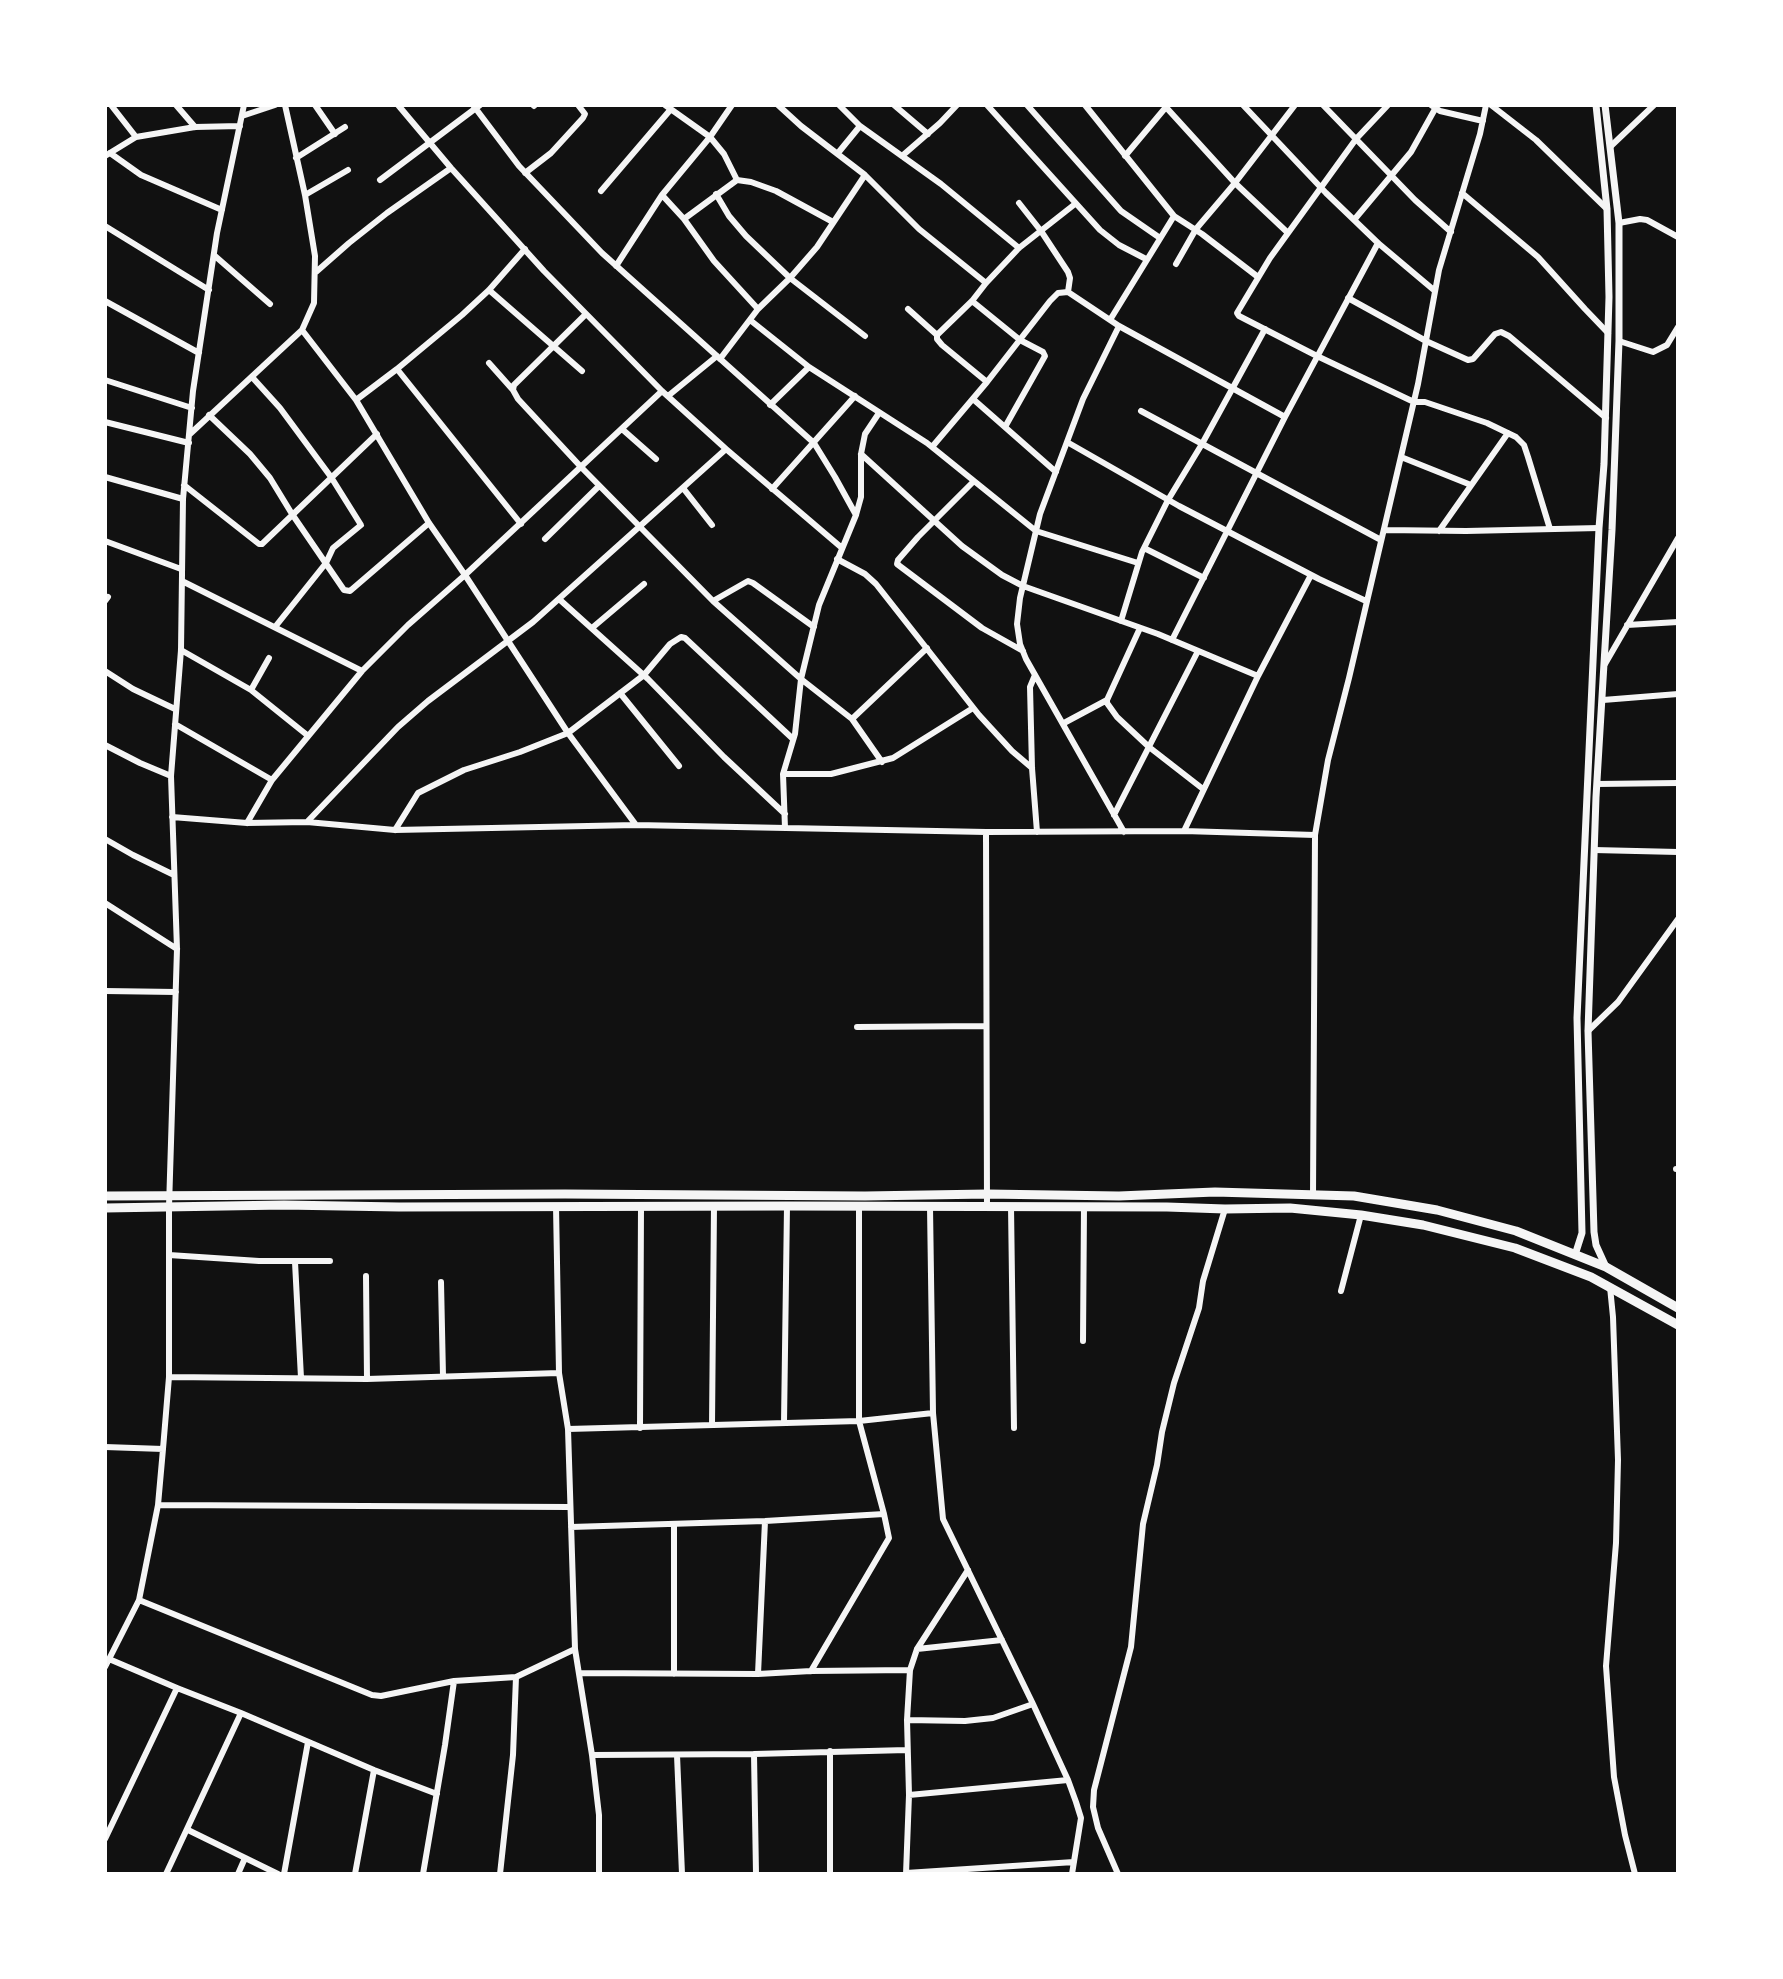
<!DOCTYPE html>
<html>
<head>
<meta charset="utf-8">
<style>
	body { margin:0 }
	#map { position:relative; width:1783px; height:1979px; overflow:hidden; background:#111; font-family:"Open Sans",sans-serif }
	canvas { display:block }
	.frame { position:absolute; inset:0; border:107px solid #fff; pointer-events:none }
</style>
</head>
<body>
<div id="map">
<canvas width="1783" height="1979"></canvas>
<div class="frame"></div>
</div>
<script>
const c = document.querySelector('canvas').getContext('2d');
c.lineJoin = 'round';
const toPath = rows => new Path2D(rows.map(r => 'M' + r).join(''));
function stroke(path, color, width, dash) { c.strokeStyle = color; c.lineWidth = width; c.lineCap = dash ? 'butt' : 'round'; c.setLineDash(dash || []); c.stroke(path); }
const minor = toPath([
	[111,105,136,137],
	[176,105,195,127],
	[315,105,335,134],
	[398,105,451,168,544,271,662,391,726,449,842,548],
	[473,105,519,166,602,253,814,443,835,477,856,515],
	[732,105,710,137,724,154,737,180],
	[778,105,801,126,865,175,919,229,986,283],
	[839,105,860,126,941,184,1019,248],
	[894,105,928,134],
	[987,105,1100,230,1119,245,1146,259],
	[1027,105,1121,211,1160,238],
	[1085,105,1174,216,1202,234,1258,277],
	[1164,105,1235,183,1288,233],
	[1243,105,1326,193,1378,243,1435,291],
	[1323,105,1415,200,1451,232],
	[1388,105,1356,139,1270,258,1237,313,1239,316,1317,356,1414,402,1425,402,1487,423,1516,437,1524,445,1528,457,1550,529],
	[1431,105,1440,111,1483,121],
	[1491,105,1536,140,1607,209],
	[534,106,535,105],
	[242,116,275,105],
	[1611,146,1654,105],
	[110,153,141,175,222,210],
	[838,153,860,126],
	[105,156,136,137,195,127,240,126],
	[902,156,940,123,957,105],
	[1125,156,1166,107],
	[296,158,345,127],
	[525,173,551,153,583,118,585,114,578,105],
	[380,180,480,105],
	[601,191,671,109],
	[1462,193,1538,257,1585,309,1608,333],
	[716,194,729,216,746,236,790,278,865,336],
	[305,195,348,170],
	[662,195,684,219,714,261,758,309],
	[1019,203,1041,231,1068,272,1070,278,1068,292],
	[684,219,737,180,751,182,776,191,833,222],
	[1354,220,1411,152,1435,109],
	[1619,223,1640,219,1647,220,1678,237],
	[105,226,209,290],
	[215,256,270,304],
	[1176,264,1196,229,1235,183,1295,105],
	[616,266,662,195,710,137,665,105],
	[316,272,349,243,387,213,451,168],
	[489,290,582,371],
	[1348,298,1426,341,1468,360,1473,359,1495,334,1501,332,1509,336,1606,418],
	[105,301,199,353],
	[972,301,1020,340,1043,352,1045,356,1005,427],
	[908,309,937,335],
	[586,314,514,385,513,390,518,399,581,467,713,601,801,679,852,719,882,762],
	[750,320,809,367],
	[1110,320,1174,216],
	[1119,326,1083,399,1040,514,1020,598,1017,624,1020,644,1026,659,1124,832],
	[302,330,356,400,429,523,465,575,568,733,636,825],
	[1619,341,1653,352,1667,345,1678,327],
	[720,359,758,309,790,278,817,247,865,175],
	[489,363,513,390],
	[397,369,521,524],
	[252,377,280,408,331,477,361,525,333,548,326,563,275,627],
	[105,380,192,408],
	[987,382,942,345,937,339,937,335,972,301,986,283,1019,248,1075,204],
	[668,396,717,356],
	[973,399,1056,472],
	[356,400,397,369,462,315,489,290,525,249],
	[770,405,809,367,927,443,1036,531,1138,563],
	[1141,411,1381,540],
	[209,415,250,454,270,478,292,514,344,590,350,591,429,523],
	[105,422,189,443],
	[622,429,656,459],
	[190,434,302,330,314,303,315,256,305,195,285,105],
	[1067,442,1179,506,1319,579,1366,601],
	[932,447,987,382,1050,301,1058,293,1068,292,1119,326,1285,417],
	[861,454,962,546,1002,575,1023,586,1158,634,1258,676],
	[1401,457,1471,485],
	[105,477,183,499],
	[974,481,918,537,898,560,897,564,982,628,1023,651],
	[184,485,259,544,262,544,377,434],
	[683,488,712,525],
	[772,489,855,396],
	[1384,530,1466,531,1599,528],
	[1439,531,1508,433],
	[545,539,599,486],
	[105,541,181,569],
	[1144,548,1204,578],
	[837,559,865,574,876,584,979,715,1012,751,1032,768],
	[182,581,362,671],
	[559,599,648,679,724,757,785,814],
	[105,601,108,597],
	[713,601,748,581,753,583,814,627],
	[1121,621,1142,552,1168,500,1202,444,1265,329],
	[1627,625,1678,622],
	[592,628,644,584],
	[1140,628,1107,700,1107,703,1117,717,1149,747,1203,789],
	[1172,640,1285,417,1378,243],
	[181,650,251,690,307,735],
	[1605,664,1678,538],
	[105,671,133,689,175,709],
	[1035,675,1030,687,1032,768,1037,832],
	[251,690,269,658],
	[620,693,679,766],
	[1603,700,1678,694],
	[852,719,927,648],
	[1064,723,1107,700],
	[175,724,272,780],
	[105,745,140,763,171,776],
	[783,774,831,774,893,758,973,708],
	[1597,784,1678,783],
	[1114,815,1198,651],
	[172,817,247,823,307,822,395,830,636,825,986,832,1184,831,1315,835],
	[307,822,398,727,428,701,533,622,726,449],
	[247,823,272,780,362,671,408,625,465,575,662,391],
	[785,828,783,774,795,734,801,679,819,605,856,515,861,497,861,454,865,434,879,413],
	[395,830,418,793,464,770,520,752,568,733,644,675,670,644,681,637,685,638,793,739],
	[1184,831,1258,676,1311,575],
	[986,832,987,1207],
	[105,839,133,855,174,875],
	[1594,850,1678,852],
	[105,903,177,949],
	[105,991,176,992],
	[857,1027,986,1026],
	[1588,1031,1618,1002,1678,919],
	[1676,1169,1678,1169],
	[1313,1196,1315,835,1328,760,1349,678,1418,384,1439,270,1480,134,1486,105],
	[556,1206,559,1373,568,1429,575,1649,592,1755,599,1815,599,1874],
	[1011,1206,1014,1428],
	[930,1207,933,1413,943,1519,1033,1704,1068,1780,1076,1802,1081,1818,1072,1874],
	[169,1255,259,1261,330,1261],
	[295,1262,301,1378],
	[366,1276,367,1379],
	[441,1282,443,1376],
	[1610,1287,1613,1317,1618,1460,1616,1543,1606,1666,1614,1777,1625,1835,1635,1874],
	[1341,1291,1361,1215],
	[1083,1341,1084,1207],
	[169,1377,367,1379,559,1373],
	[784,1423,787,1206],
	[712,1425,714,1206],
	[640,1428,641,1206],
	[568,1429,859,1421,933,1413],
	[105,1447,163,1449],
	[158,1505,569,1507],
	[571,1527,765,1521,884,1514],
	[139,1600,372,1695,381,1696,454,1681,516,1677,575,1649],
	[917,1649,1002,1640],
	[109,1659,177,1688,241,1713,374,1770,437,1794],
	[105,1667,139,1600,158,1505,163,1449,169,1377,169,1207,177,949,171,776,181,650,183,499,193,391,217,233,244,105],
	[811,1671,889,1538,884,1514,859,1421,859,1206],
	[579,1673,758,1674,811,1671,910,1670],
	[674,1674,674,1524],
	[758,1674,765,1521],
	[907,1720,965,1721,993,1718,1033,1704],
	[754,1754,756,1874],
	[592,1755,754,1754,907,1750],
	[677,1755,682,1874],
	[909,1795,1068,1780],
	[188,1830,278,1874],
	[105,1839,177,1688],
	[906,1873,1074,1862],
	[166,1874,241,1713],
	[238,1874,245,1858],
	[284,1874,308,1742],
	[355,1874,374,1770],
	[423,1874,445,1745,454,1681],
	[500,1874,513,1755,516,1677],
	[830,1874,830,1751],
	[906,1874,909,1795,907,1720,910,1670,917,1649,968,1570],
	[1118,1874,1098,1828,1093,1807,1094,1790,1131,1647,1143,1524,1157,1465,1162,1432,1174,1383,1199,1308,1203,1281,1225,1209]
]);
const tertiary = toPath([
	[1605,105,1619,223,1619,341,1612,530,1596,797,1588,1031,1594,1232,1596,1245,1606,1267],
	[1575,1255,1582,1233,1577,1018,1599,528,1604,464,1609,297,1607,209,1596,105]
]);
const secondary = toPath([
	[105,1196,565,1194,865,1196,987,1194,1119,1196,1215,1192,1354,1196,1437,1210,1516,1231,1606,1267,1678,1308],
	[105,1208,284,1205,399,1207,787,1206,1167,1207,1225,1209,1290,1208,1361,1215,1423,1225,1515,1248,1591,1277,1678,1325]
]);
stroke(minor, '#f5f5f5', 6);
stroke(tertiary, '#f5f5f5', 7);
stroke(secondary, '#f5f5f5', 9);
</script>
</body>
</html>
